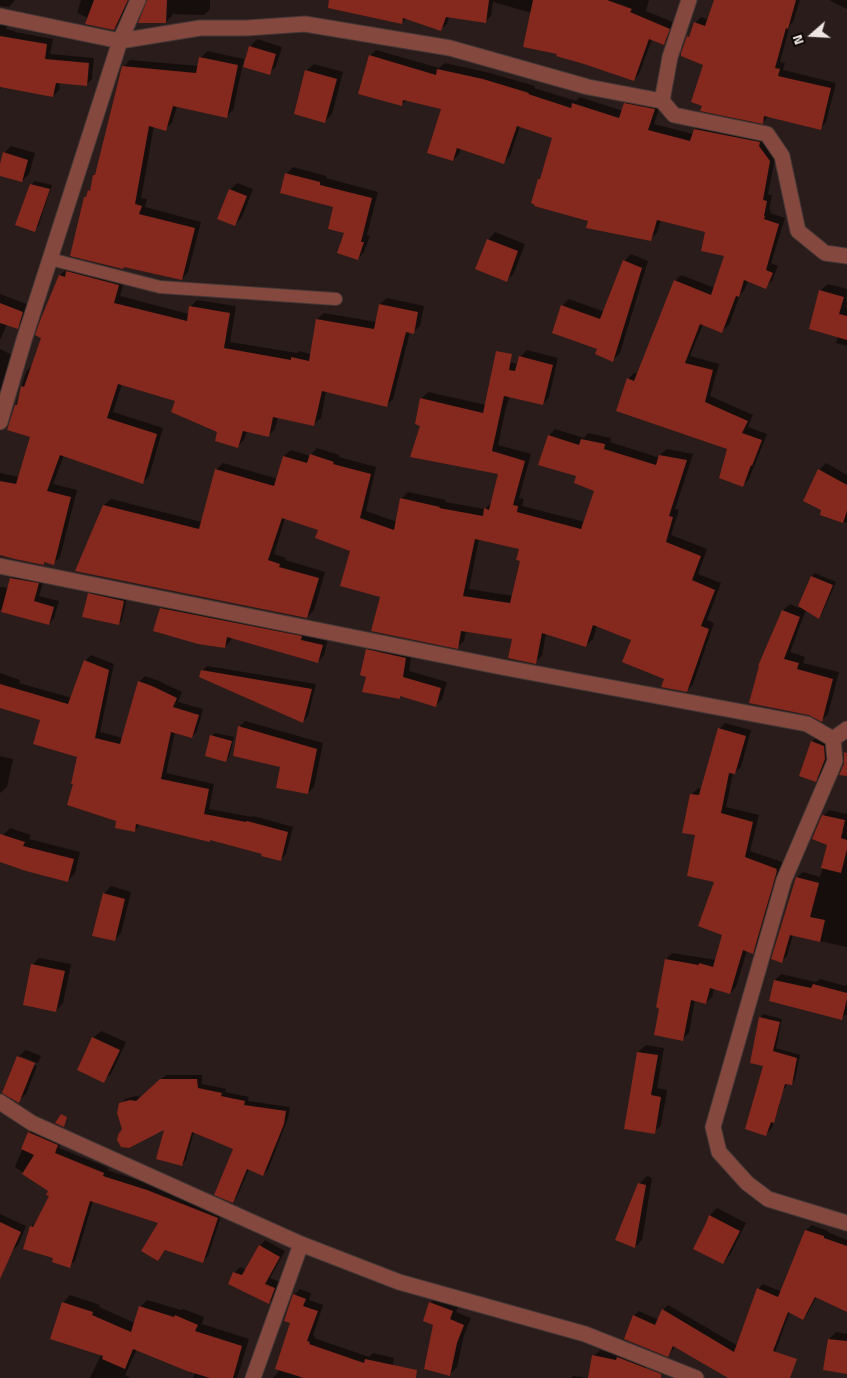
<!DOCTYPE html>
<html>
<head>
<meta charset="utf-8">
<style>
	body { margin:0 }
	#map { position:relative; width:847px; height:1378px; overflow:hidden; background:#291c1a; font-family:"Titillium Web",sans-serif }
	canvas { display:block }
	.north { position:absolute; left:787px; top:10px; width:50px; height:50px; -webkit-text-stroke:4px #0e0807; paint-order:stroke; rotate:251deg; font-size:14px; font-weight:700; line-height:20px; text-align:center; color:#efe6e4 }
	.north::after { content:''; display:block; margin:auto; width:18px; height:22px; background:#efe6e4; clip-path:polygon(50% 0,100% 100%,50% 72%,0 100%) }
</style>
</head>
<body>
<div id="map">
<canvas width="847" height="1378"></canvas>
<div class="north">N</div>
</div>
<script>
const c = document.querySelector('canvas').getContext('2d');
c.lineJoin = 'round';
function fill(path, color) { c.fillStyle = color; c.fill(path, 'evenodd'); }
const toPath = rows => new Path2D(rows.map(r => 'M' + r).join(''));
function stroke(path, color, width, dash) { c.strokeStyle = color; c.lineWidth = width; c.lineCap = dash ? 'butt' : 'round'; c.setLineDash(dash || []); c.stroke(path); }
const shadow = toPath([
	[0,0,15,0,9,7,0,6],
	[81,0,130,0,120,23,114,29,77,13],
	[148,0,210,0,210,9,204,15,172,14,172,16,166,22],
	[364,0,649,0,646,11,675,23,669,38,664,44,652,39,639,74,634,80,558,53,532,13,493,2,491,16,485,22,449,17,447,24,441,29,407,18,401,23],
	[716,0,800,0,793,22,790,25,780,62,785,63,783,70,836,83,826,122,821,128,769,116,763,122,703,105,704,64,688,37,691,34,695,23,701,17,709,20],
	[829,0,847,0,847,9],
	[0,17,9,21,6,29,15,31,15,32,53,39,50,54,94,58,92,79,86,85,60,82,59,90,53,96,1,86,0,90],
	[257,39,282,47,276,66,269,73,250,47],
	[376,50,439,68,445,63,490,73,535,86,534,88,576,101,580,97,623,111,625,104,632,98,661,103,654,124,693,134,695,129,701,123,766,136,776,154,768,194,772,195,769,210,771,210,770,213,785,218,771,263,778,266,772,281,765,287,748,280,745,289,740,295,729,325,722,331,703,324,690,356,719,364,710,396,753,415,748,427,767,434,749,479,743,485,729,448,628,379,634,373,638,374,675,281,681,275,715,288,725,255,706,231,661,220,657,233,650,239,590,220,539,179,542,176,554,137,520,126,510,156,504,162,461,148,459,154,453,160,442,108,407,100,401,105,370,56],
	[207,51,244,59,233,110,227,116,177,106,172,123,165,129,154,126,141,198,147,199,145,207,201,222,188,272,182,279,85,197,92,188,94,175,97,173,123,67,130,60,199,66,201,58],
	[314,64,343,72,332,114,325,121,306,71],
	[11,146,35,153,29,174,22,181,0,175,0,169,4,153],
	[293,167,326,176,326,178,378,192,367,235,370,236,364,252,358,259,334,206,286,174],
	[35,181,52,185,38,227,34,230,31,185],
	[237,183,253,189,242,217,235,225,230,190],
	[495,232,525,244,514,273,507,280,488,240],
	[631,254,648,261,620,353,613,360,599,349,562,306,569,299,605,312,624,261],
	[67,269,125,278,120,296,189,314,190,307,197,300,236,306,230,342,297,353,299,351,311,354,317,319,324,313,377,322,380,304,387,298,424,306,420,326,413,332,410,332,393,399,386,406,326,391,321,418,314,424,278,417,275,429,268,436,247,431,244,440,238,446,177,400,122,384,113,412,163,428,149,476,142,483,64,455,53,484,77,490,60,557,53,564,45,562,43,564,0,554,0,473,19,477,32,436,10,425,26,372,32,365,43,337,42,319,60,275],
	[828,284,847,289,846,307,847,307,847,346,836,343,838,336,820,291],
	[0,294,29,305,24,321,17,328,7,324,0,340],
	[0,349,14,356,0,402],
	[527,350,558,358,549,397,543,404,510,396,506,407,498,445,531,454,519,498,524,499,522,506,585,522,595,490,578,475,549,436,555,429,584,438,588,433,611,438,610,442,660,458,660,455,667,449,693,454,675,509,679,510,671,535,707,549,698,574,721,583,707,620,714,623,693,684,687,691,666,678,632,639,597,625,593,639,586,645,546,633,542,656,535,662,513,638,466,631,464,641,457,647,382,596,352,550,319,530,285,518,274,554,286,558,285,560,325,572,314,610,307,617,104,505,111,499,202,522,216,470,223,463,278,479,284,456,291,450,310,456,317,448,339,455,339,457,376,467,366,511,397,522,401,499,408,492,446,500,445,502,485,509,492,502,500,473,422,425,421,399,428,392,486,405,500,360,518,364,520,357],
	[479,539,520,548,522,560,513,596,469,589],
	[826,463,847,475,847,523,821,514,823,509,819,470],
	[17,573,44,578,39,596,59,601,54,618,49,624,0,610,0,587,9,588,11,578],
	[815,573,836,582,822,614,819,618,806,610,790,652,805,657,803,663,839,672,828,714,822,720,760,665,783,610,790,604,799,608,812,576],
	[92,591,127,598,122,620,119,624,89,594],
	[167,602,328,639,324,655,318,662,232,637,231,640,225,647,161,608],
	[373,644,412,651,409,671,447,682,442,699,436,705,401,695,399,697,367,676,367,650],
	[91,655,114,664,100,732,123,738,139,682,145,676,159,681,182,692,178,702,203,709,197,731,192,737,175,732,166,773,214,784,209,809,252,817,253,816,293,827,286,854,280,860,263,853,211,839,140,824,135,831,118,820,78,756,42,719,0,706,0,673,20,680,19,683,72,698,85,661],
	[207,666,316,684,308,716,303,722,202,671],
	[245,721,323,743,314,787,308,793,282,766,239,727],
	[725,723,751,730,741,767,734,773,733,773,726,807,759,815,750,851,782,862,782,865,783,865,759,946,753,952,747,950,736,987,730,993,714,988,712,997,706,1003,695,1000,689,1033,682,1039,660,1008,666,959,672,953,716,960,724,934,716,881,697,834,684,832,692,794,698,788,702,789,719,729],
	[215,733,234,737,229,757,226,760,212,736],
	[819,734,832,751,823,774,815,781,812,742],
	[0,756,13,759,7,787,0,793],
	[829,810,847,814,847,947,793,935,787,956,781,961,797,877,803,872,820,877,829,844,823,816],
	[10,828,31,835,29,839,80,852,75,873,68,881,0,860,0,842,3,835],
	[111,886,131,892,121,933,114,940,104,894],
	[39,958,71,964,63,1003,56,1011,32,965],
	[781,974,816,982,820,979,846,986,847,983,847,1015,845,1015,841,1019,775,980],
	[763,1014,782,1019,776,1048,800,1055,795,1080,791,1084,787,1083,786,1087,782,1091,764,1065,760,1018],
	[101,1031,126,1042,111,1074,103,1081,93,1038],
	[646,1045,664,1048,657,1088,667,1090,661,1125,654,1132,626,1128,638,1052],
	[26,1050,41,1056,38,1063,20,1056,20,1059,37,1066,26,1094,18,1101,18,1057],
	[166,1075,202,1075,202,1084,226,1089,225,1092,249,1097,248,1101,290,1107,288,1118,268,1170,263,1174,249,1169,237,1197,233,1202,234,1149,194,1132,186,1160,182,1165,166,1128,123,1129,121,1104,125,1099,135,1096,141,1097],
	[760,1096,780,1104,772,1128,766,1134],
	[34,1128,61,1143,59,1148,109,1168,107,1170,153,1185,222,1213,208,1256,203,1261,167,1249,158,1260,159,1223,93,1201,75,1261,69,1266,54,1257,31,1227,36,1221,50,1195,50,1191,15,1167,29,1133],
	[647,1176,652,1178,642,1240,635,1247,639,1184],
	[717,1208,746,1223,730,1255,723,1262,707,1224,710,1215],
	[0,1211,0,1214,26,1226,18,1245,12,1251,0,1245],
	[812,1225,828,1231,828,1232,847,1240,847,1311,817,1296,808,1313,803,1318,790,1311,774,1355,768,1360,675,1345,673,1350,667,1355,634,1316,639,1311,659,1320,663,1310,668,1305,738,1346,758,1289,763,1284,782,1292,806,1230],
	[265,1240,285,1251,270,1278,280,1282,275,1297,269,1303,234,1273,240,1267,247,1270,260,1246],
	[300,1289,311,1293,309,1300,323,1305,313,1335,315,1336,314,1338,369,1357,373,1353,394,1358,391,1375,388,1378,369,1378,280,1359,291,1322,294,1295],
	[70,1295,100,1305,99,1307,135,1323,140,1307,147,1300,181,1310,183,1309,204,1317,202,1324,249,1339,237,1378,193,1378,195,1373,137,1349,125,1375,131,1378,90,1378,101,1355,63,1303],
	[437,1296,459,1304,456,1312,471,1318,464,1335,457,1367,450,1374,435,1324,430,1303],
	[836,1332,847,1334,847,1373,829,1339],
	[600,1350,648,1361,641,1378,571,1378,573,1376,589,1378,594,1356],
	[281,1369,301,1376,300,1378,273,1378]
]);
const building = toPath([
	[94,0,128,0,114,30,85,24],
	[147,0,167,0,166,23,138,23],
	[329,0,489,0,486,23,446,17,441,31,403,18,402,24,328,8],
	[533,0,607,0,632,9,630,12,670,29,664,45,649,39,634,81,584,64,556,56,557,54,523,47],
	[714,0,796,0,788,29,786,28,775,68,780,69,778,76,831,88,821,130,764,116,763,124,700,111,702,106,691,102,703,65,681,56,681,53,687,36,689,37,694,22,705,26],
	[0,36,47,44,45,59,89,63,87,86,56,83,53,97,0,87],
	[249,46,276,54,270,75,243,67],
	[369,55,436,75,437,69,483,79,529,93,528,94,571,108,572,103,619,118,624,103,655,109,648,130,690,141,694,129,760,142,759,146,770,161,763,200,767,201,764,216,765,216,764,219,779,224,766,270,773,273,766,289,744,280,739,297,736,296,722,333,700,324,685,363,713,370,705,402,748,421,742,433,762,440,752,466,751,465,743,487,719,478,727,449,616,411,627,378,634,381,674,280,711,295,724,256,701,251,705,232,657,220,651,241,586,228,588,221,534,206,535,205,531,203,538,179,540,179,552,138,517,126,504,164,457,148,453,161,427,153,441,109,403,100,402,106,358,94],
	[199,57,238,65,227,118,173,106,166,131,149,126,135,204,142,206,139,214,195,228,182,280,124,267,123,269,70,256,84,197,86,197,88,190,90,191,93,175,95,175,122,66,196,73],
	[305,70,337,79,325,123,294,114],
	[3,152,28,160,22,182,0,176,0,164],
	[285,173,320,182,320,185,372,198,361,242,364,242,358,260,337,253,344,233,328,229,333,207,280,193],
	[30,184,50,189,35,232,15,225],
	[229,189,247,196,235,226,217,219],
	[487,239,518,251,507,282,475,269],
	[623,260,642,268,613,362,595,354,597,349,552,333,561,305,600,319],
	[66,271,119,285,114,303,187,321,189,306,230,313,224,348,291,360,291,357,309,361,316,319,374,329,379,304,418,312,414,334,406,332,387,407,322,391,314,426,273,417,269,437,243,431,238,448,215,441,217,432,171,412,175,401,118,384,107,418,157,434,143,484,60,455,47,491,71,497,54,565,44,562,44,565,15,559,0,555,0,481,16,484,30,437,7,430,15,405,17,405,21,386,24,387,41,338,35,335,41,318,59,275,65,277],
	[819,290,844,297,839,314,847,316,847,340,809,329],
	[0,303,23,312,18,329,0,323],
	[496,351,512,354,509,370,515,371,519,356,553,365,543,405,504,396,492,451,525,461,513,505,518,506,517,512,581,529,594,491,574,483,576,476,538,465,548,435,579,445,581,439,605,444,604,449,656,465,659,455,687,460,669,516,673,517,666,542,701,556,692,580,715,590,701,626,709,629,687,692,661,687,664,679,622,662,631,640,593,625,586,647,542,633,536,664,508,658,512,639,461,631,458,649,371,631,380,597,340,586,350,551,315,538,318,530,282,518,268,560,280,564,279,567,319,578,307,618,75,571,103,505,199,529,215,469,274,486,283,456,307,463,310,454,334,462,333,464,371,474,360,518,394,530,400,498,440,507,439,508,483,516,484,508,489,510,498,474,410,457,420,426,415,424,420,398,483,413],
	[475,539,519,549,516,560,520,561,510,603,463,596],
	[818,469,847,485,847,511,843,523,820,515,821,510,803,501],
	[811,576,833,585,819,619,798,606],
	[10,578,39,583,34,601,54,607,49,625,1,612],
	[88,593,124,601,119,625,82,617],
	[160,608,302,636,301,640,323,645,318,663,227,637,225,648,198,644,153,631],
	[782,610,800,617,784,659,799,663,797,669,833,679,822,722,809,715,749,703,759,666,758,666],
	[366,649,406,658,403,677,441,688,436,707,400,696,400,699,362,692,366,677,360,675],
	[84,660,109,670,95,738,120,744,138,681,152,686,177,698,173,707,199,715,192,738,171,732,161,779,209,789,204,814,246,822,247,821,288,832,281,861,261,856,262,854,210,840,210,842,197,839,136,824,135,832,115,828,116,821,67,805,73,784,71,784,77,757,33,744,40,720,0,708,0,684,68,704],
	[201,670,312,689,303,723,199,677],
	[238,726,317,749,308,794,276,788,280,767,233,756],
	[718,728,746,736,735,774,729,773,721,813,753,822,745,857,777,869,776,871,777,871,753,954,743,950,730,994,710,988,706,1004,691,1000,683,1041,654,1035,659,1009,656,1007,665,959,699,965,699,963,713,967,722,935,698,926,714,882,687,876,695,835,682,833,690,794,699,795],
	[210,735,232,741,226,762,205,756],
	[811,741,824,746,825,759,816,782,799,776],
	[844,752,847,753,847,776,839,775,844,764],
	[822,815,845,820,841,838,847,840,847,849,841,873,821,868,827,845,812,839],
	[0,834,25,842,23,846,74,859,68,882,26,871,0,862],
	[796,877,819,883,810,917,825,920,820,942,790,935,782,963,771,959],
	[103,893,125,899,115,941,92,936],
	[31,964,65,971,56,1012,23,1005],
	[774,980,811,988,813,984,847,993,847,999,842,1020,769,1001],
	[759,1017,780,1022,773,1051,797,1058,792,1085,785,1084,774,1123,771,1122,766,1136,745,1129,763,1066,750,1063],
	[92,1037,120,1050,104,1083,77,1070],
	[637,1052,658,1055,651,1095,661,1097,655,1134,624,1129],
	[17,1056,35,1063,19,1103,2,1093],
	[160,1079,197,1079,198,1088,222,1093,221,1096,245,1101,244,1105,286,1111,284,1124,263,1176,247,1169,233,1203,214,1195,233,1149,192,1132,182,1166,156,1159,164,1130,129,1148,121,1147,117,1140,118,1135,122,1129,117,1113,119,1103,130,1100,136,1101],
	[61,1114,67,1117,64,1127,55,1123],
	[28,1132,58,1145,55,1153,104,1173,103,1176,147,1190,218,1218,203,1263,165,1250,158,1261,141,1251,158,1223,90,1201,70,1268,52,1262,53,1258,23,1249,30,1226,33,1227,49,1196,46,1195,48,1191,22,1174,34,1155,21,1149],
	[638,1183,646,1185,635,1248,615,1240],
	[709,1215,740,1231,723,1264,693,1249,706,1223],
	[0,1222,21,1232,0,1279],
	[805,1230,824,1236,824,1238,847,1246,847,1312,815,1297,803,1320,788,1312,773,1351,797,1359,790,1378,728,1378,673,1346,668,1357,624,1339,633,1315,655,1325,662,1309,734,1352,757,1288,778,1297],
	[259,1245,280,1257,265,1284,275,1288,269,1304,228,1284,233,1272,242,1275],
	[293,1294,306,1299,303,1306,318,1311,307,1341,310,1342,309,1344,364,1363,365,1359,417,1370,416,1378,304,1378,275,1369,290,1323,284,1321],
	[62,1302,93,1312,92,1315,131,1332,139,1306,174,1317,175,1315,198,1325,195,1331,242,1346,233,1378,210,1378,187,1371,133,1349,125,1369,102,1359,103,1356,50,1339],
	[429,1302,453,1311,450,1319,464,1325,457,1343,450,1376,424,1369,433,1325,423,1321],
	[828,1339,847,1341,847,1374,823,1370],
	[592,1355,616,1360,617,1357,661,1374,661,1378,588,1378]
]);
const lane = toPath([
	[50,259,160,287,336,299]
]);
const street = toPath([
	[0,16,120,41,200,28,246,28,305,24,450,48,588,87,662,101,674,115,767,134,782,156,798,231,825,253,847,256],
	[662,101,670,57,689,0],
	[0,422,24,340,120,41,138,0],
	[0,566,501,667,807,724,833,739,835,761,784,880,713,1127,719,1152,747,1183,768,1199,847,1223],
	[833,739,847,729],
	[0,1102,32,1123,301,1244,399,1282,585,1334,696,1378],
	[253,1378,301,1244]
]);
fill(shadow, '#0007');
fill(building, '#85281d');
stroke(lane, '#453836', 14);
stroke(street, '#453836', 17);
stroke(lane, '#85483f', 12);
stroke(street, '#85483f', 15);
</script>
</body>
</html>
